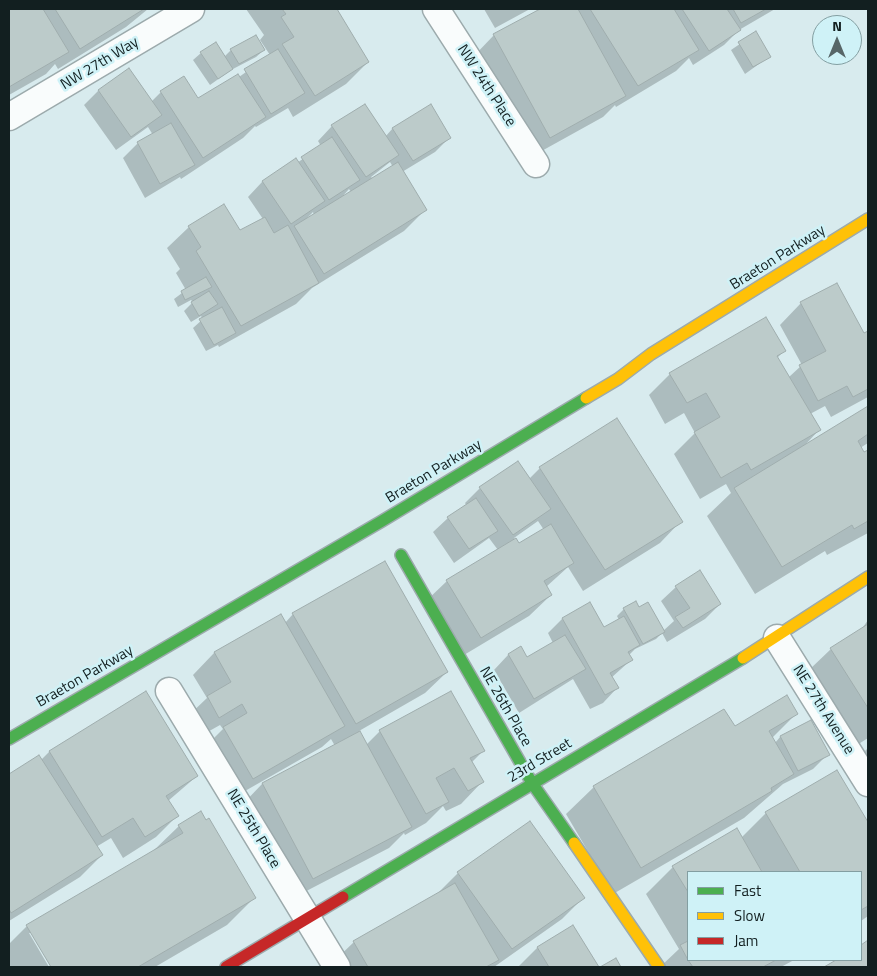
<!DOCTYPE html>
<html>
<head>
<meta charset="utf-8">
<style>
	body { margin:0 }
	#map { position:relative; width:877px; height:976px; overflow:hidden; background:#d8ebee; font-family:"Titillium Web",sans-serif }
	canvas { display:block }
	.frame { position:absolute; inset:0; border:10px solid #121f20; pointer-events:none }
	.legend { position:absolute; left:687px; top:871px; width:175px; height:90px; box-sizing:border-box; background:#cff2f7; border:1px solid #839ea1; margin:0; padding:6px 9px; list-style:none; font-size:15px; color:#121f20 }
	.legend li { display:flex; align-items:center; gap:10px; height:25px }
	.legend b { width:25px; border:1px solid #839ea1 }
	.north { position:absolute; left:812px; top:15px; width:50px; height:50px; box-sizing:border-box; background:#cff2f7; border:1px solid #839ea1; border-radius:50%; rotate:0deg; font-size:14px; font-weight:700; line-height:20px; text-align:center; color:#121f20 }
	.north::after { content:''; display:block; margin:auto; width:18px; height:22px; background:#576668; clip-path:polygon(50% 0,100% 100%,50% 72%,0 100%) }
</style>
</head>
<body>
<div id="map">
<canvas width="877" height="976"></canvas>
<div class="frame"></div>
<ul class="legend">
<li><b style="height:6px;background:#4caf50"></b>Fast</li>
<li><b style="height:6px;background:#ffc107"></b>Slow</li>
<li><b style="height:6px;background:#c62828"></b>Jam</li>
</ul>
<div class="north">N</div>
</div>
<script>
const c = document.querySelector('canvas').getContext('2d');
c.lineJoin = 'round';
function fill(path, color) { c.fillStyle = color; c.fill(path, 'evenodd'); }
const toPath = rows => new Path2D(rows.map(r => 'M' + r).join(''));
function stroke(path, color, width, dash) { c.strokeStyle = color; c.lineWidth = width; c.lineCap = dash ? 'butt' : 'round'; c.setLineDash(dash || []); c.stroke(path); }
function drawText(font, color, halo, rows, align = 'center') {
  c.font = font + ' "Titillium Web",sans-serif'; c.lineWidth = 5; c.setLineDash([]); c.textBaseline = 'middle'; c.strokeStyle = halo; c.fillStyle = color; for (const [text, x, y, turn = 0] of rows) {
    c.save(); c.translate(x, y); c.rotate((+turn || 0) * Math.PI / 180); c.textAlign = isNaN(turn) ? turn : align; if (halo) c.strokeText(text, 0, 0); c.fillText(text, 0, 0); c.restore();
  }
}
const shadow = toPath([
	[9,9,148,9,126,27,58,69,55,64,46,74,9,95],
	[246,9,301,9,302,11,303,9,335,9,368,62,346,84,293,117,288,108,256,127,255,126,243,138,181,179,180,177,145,198,123,158,138,143,153,135,148,127,116,150,84,105,98,91,151,102,161,92,198,100,239,77,270,55,260,40,264,35],
	[484,9,530,9,495,28],
	[542,9,775,9,739,30,724,45,693,65,689,58,676,71,616,107,615,105,603,117,529,158,473,57,494,35],
	[756,33,770,56,745,74,731,50],
	[231,50,264,50,256,57,231,70,210,85,193,60,201,53,224,57],
	[332,126,385,137,393,128,450,137,435,152,402,172,426,209,404,231,312,288,296,304,219,347,218,345,206,351,193,328,203,319,201,316,191,322,184,311,193,302,191,300,178,307,174,299,186,290,176,273,180,269,167,248,189,227,240,232,263,219,248,197,262,182,295,160,297,163,321,146,318,141],
	[390,162,393,167,373,179,371,177],
	[349,189,351,192,341,198],
	[313,212,314,215,306,219],
	[801,303,864,334,868,332,868,397,831,417,825,406,810,414,819,430,805,445,868,407,868,443,860,448,864,454,868,451,868,533,827,555,825,551,755,594,707,516,731,493,726,484,700,499,674,454,695,433,684,413,665,424,649,395,670,374,784,351,777,358,789,377,802,365,780,325],
	[517,463,529,479,540,468,681,521,660,543,583,591,568,567,546,587,551,595,529,616,459,658,425,602,447,581,498,550,489,538,454,563,433,532,448,518,467,506,465,503,480,488],
	[538,521,544,530,518,545,514,538],
	[676,587,720,604,705,619,667,642,662,633,656,639,635,649,629,655,631,660,611,678,617,688,603,703,590,709,573,679,519,713,494,670,508,655,521,648,527,659,553,643,548,633,562,619,603,629,619,620,617,616,624,609,639,609,663,631,674,621,661,601],
	[293,614,447,672,425,693,359,731,366,745,380,731,483,751,471,763,482,782,461,804,446,811,443,806,426,823,405,835,404,833,389,848,291,899,241,806,262,784,335,746,331,739,322,747,231,799,203,749,223,729,220,725,197,738,186,718,207,698,193,675,214,653,280,616,285,623],
	[868,620,868,738,857,745,809,670,831,649,861,630],
	[145,693,197,776,168,801,177,816,156,837,123,858,111,838,96,847,102,855,80,877,9,921,9,775,39,756,41,760,49,752],
	[724,711,734,728,797,713,772,738,775,743,780,737,810,722,828,754,813,769,783,784,744,818,613,894,566,814,594,787],
	[868,748,868,757,865,751],
	[837,771,868,825,868,916,861,921,861,872,688,872,688,960,794,960,781,967,660,967,679,949,646,894,673,867,741,838,766,813],
	[530,823,583,898,562,919,494,967,335,967,332,963,354,942,437,894,458,873],
	[179,826,254,898,227,925,155,967,52,967,32,933,29,933,49,967,9,967,9,944,27,926,151,853],
	[573,926,598,967,518,967,537,948],
	[868,942,868,967,826,967,839,960,861,960,861,946]
]);
const building = toPath([
	[9,9,43,9,69,52,9,87,9,9],
	[55,9,144,9,80,49,55,9],
	[282,9,337,9,369,62,315,96,282,44,294,37,281,17,286,14,282,9],
	[540,9,578,9,626,96,550,138,493,34,540,9],
	[590,9,674,9,699,50,638,86,590,9],
	[682,9,727,9,741,30,709,51,682,9],
	[733,9,766,9,741,23,733,9],
	[756,31,771,57,753,67,738,42,756,31],
	[256,35,265,50,239,64,230,49,256,35],
	[216,42,233,69,218,79,200,52,216,42],
	[278,49,305,93,271,114,244,69,278,49],
	[129,68,162,115,131,137,98,90,129,68],
	[238,74,266,117,203,158,160,91,184,76,198,98,238,74],
	[365,104,399,155,366,177,331,125,365,104],
	[431,104,451,138,413,161,392,128,431,104],
	[171,123,195,165,160,184,137,142,171,123],
	[332,137,360,180,329,200,301,157,332,137],
	[296,158,325,201,291,224,262,181,296,158],
	[398,162,427,210,324,274,294,226,398,162],
	[224,204,240,230,265,217,274,233,288,225,319,283,241,326,196,251,201,247,188,226,224,204],
	[206,277,212,287,185,300,181,291,206,277],
	[837,283,864,333,868,331,868,389,853,397,847,386,818,401,799,365,826,351,800,302,837,283],
	[209,291,218,304,199,316,191,302,209,291],
	[222,307,236,333,214,345,199,319,222,307],
	[766,317,786,351,777,356,821,430,751,470,747,463,721,478,694,432,720,417,706,393,687,403,669,373,766,317],
	[868,406,868,434,858,441,864,452,868,450,868,521,854,529,852,525,782,567,734,488,868,406],
	[617,418,683,522,605,570,539,467,617,418],
	[518,461,551,509,513,535,479,487,518,461],
	[476,498,498,531,469,549,447,517,476,498],
	[551,524,574,563,544,581,552,595,481,638,446,580,516,538,519,543,551,524],
	[385,561,448,672,356,724,292,613,385,561],
	[700,570,721,604,683,628,675,617,690,608,675,586,700,570],
	[636,601,639,607,648,602,665,632,643,644,623,608,636,601],
	[590,602,604,627,624,616,640,645,628,652,633,660,610,673,619,688,605,695,562,618,590,602],
	[281,614,345,726,253,779,223,727,247,713,242,704,219,718,207,696,231,682,214,652,281,614],
	[868,624,868,708,830,648,868,624],
	[565,635,586,669,534,699,508,654,521,646,527,657,565,635],
	[146,691,198,776,166,796,179,816,145,837,133,818,102,837,49,751,146,691],
	[451,691,485,751,470,758,484,782,468,791,454,768,436,778,449,802,426,814,379,730,451,691],
	[787,695,798,714,769,731,794,774,771,788,772,791,641,868,593,786,724,709,735,726,787,695],
	[811,720,830,755,798,771,780,736,811,720],
	[360,731,412,827,313,879,262,783,360,731],
	[39,755,103,855,11,913,9,909,9,774,39,755],
	[837,770,868,822,868,906,861,910,861,872,800,872,765,812,837,770],
	[201,811,206,820,209,818,256,898,138,967,51,967,26,925,183,833,178,825,201,811],
	[530,821,585,898,512,949,457,872,530,821],
	[737,828,762,872,688,872,688,892,672,866,737,828],
	[455,883,499,960,486,967,368,967,353,941,455,883],
	[573,925,599,967,549,967,537,947,573,925],
	[868,940,868,967,824,967,836,960,861,960,861,945,868,940],
	[688,941,688,960,680,945,688,941],
	[616,958,621,967,600,967,616,958],
	[688,960,776,960,763,967,693,967,688,960]
]);
const street = toPath([
	[436,9,536,164],
	[9,117,191,9],
	[777,638,868,783],
	[169,691,337,967]
]);
const fast = toPath([
	[401,555,532,783,574,843],
	[9,739,382,521,586,398],
	[343,897,743,658]
]);
const slow = toPath([
	[586,398,618,379,651,354,868,219],
	[743,658,868,577],
	[574,843,659,967]
]);
const jam = toPath([
	[226,967,343,897]
]);
const streetNames = [
	["NW 27th Way",100,64,-31],
	["NW 24th Place",486,86,57],
	["Braeton Parkway",778,258,-32],
	["Braeton Parkway",434,472,-31],
	["Braeton Parkway",85,677,-30],
	["NE 26th Place",505,707,60],
	["NE 27th Avenue",823,710,58],
	["23rd Street",540,761,-31],
	["NE 25th Place",253,829,59]
];
fill(shadow, '#0003');
fill(building, '#bccbca');
stroke(building, '#9fadad', 1);
stroke(street, '#9caaac', 29);
stroke(fast, '#9caaac', 14);
stroke(slow, '#9caaac', 14);
stroke(jam, '#9caaac', 14);
stroke(street, '#f9fcfc', 26);
stroke(fast, '#4caf50', 11);
stroke(slow, '#ffc107', 11);
stroke(jam, '#c62828', 11);
drawText('15px', '#121f20', '#cff2f7', streetNames);
</script>
</body>
</html>
